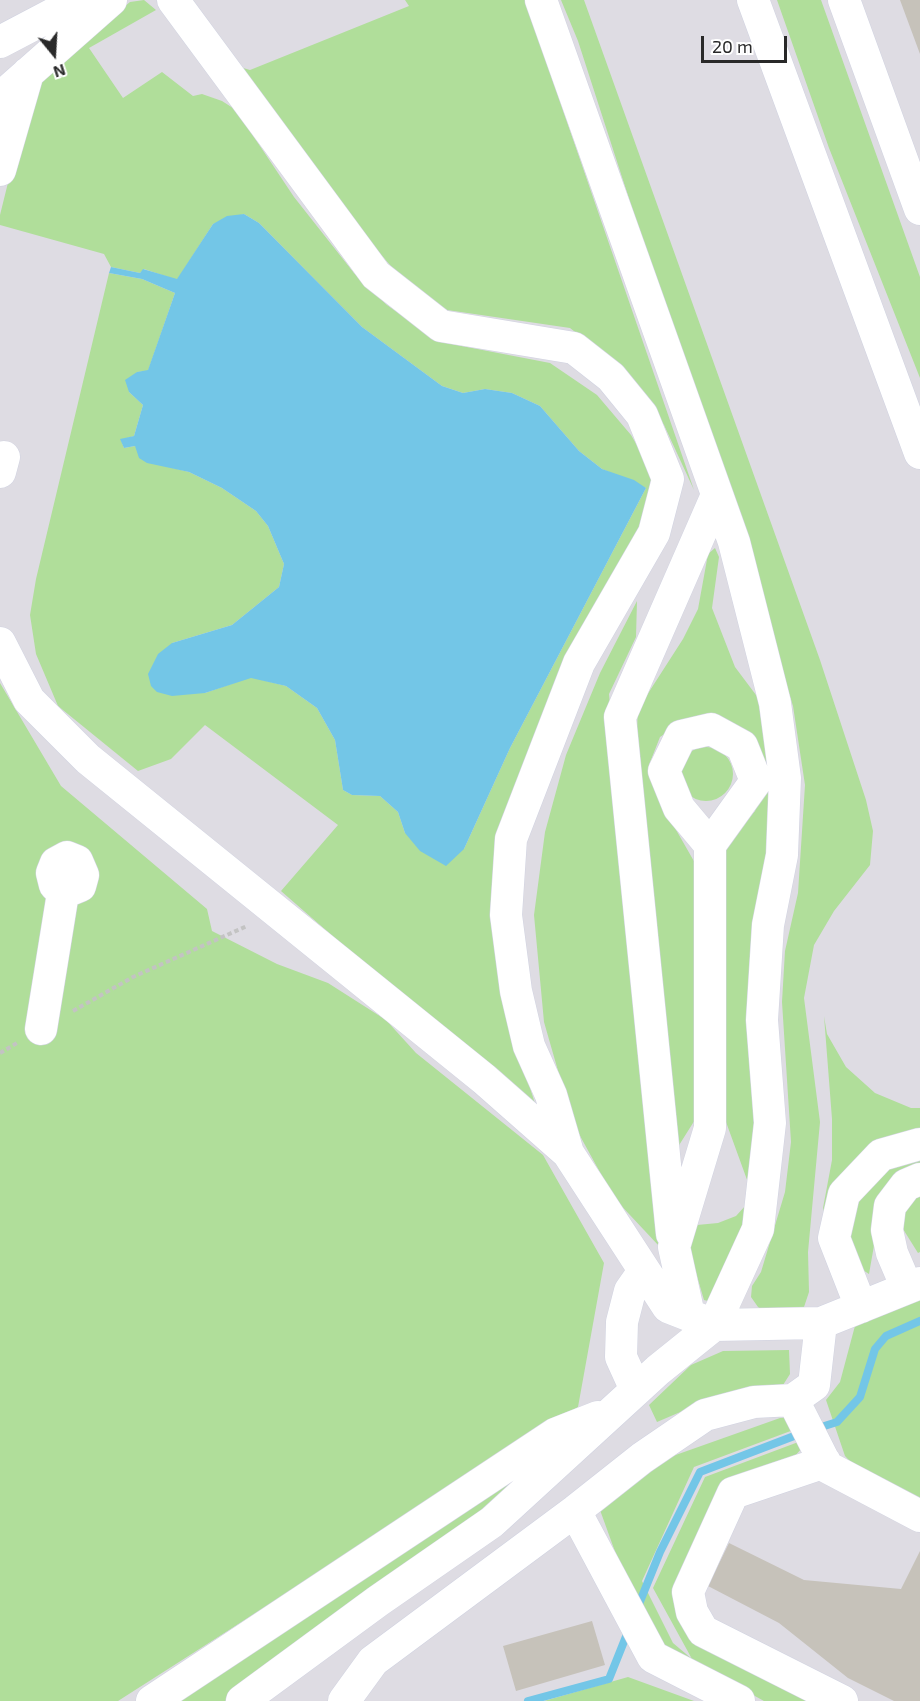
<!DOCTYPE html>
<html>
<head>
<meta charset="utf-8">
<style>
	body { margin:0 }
	#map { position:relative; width:920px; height:1701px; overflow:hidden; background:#eae4db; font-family:"Exo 2",sans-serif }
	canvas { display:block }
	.north { position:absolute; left:24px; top:24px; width:60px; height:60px; -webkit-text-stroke:4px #fff; paint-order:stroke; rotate:162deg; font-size:16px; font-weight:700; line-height:24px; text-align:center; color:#292929 }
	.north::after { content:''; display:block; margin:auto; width:21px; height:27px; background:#292929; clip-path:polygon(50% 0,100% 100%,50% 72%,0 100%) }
	.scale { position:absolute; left:701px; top:36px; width:86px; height:27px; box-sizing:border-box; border:3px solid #292929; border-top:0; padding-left:8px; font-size:18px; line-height:21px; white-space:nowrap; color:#292929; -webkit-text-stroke:4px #fff; paint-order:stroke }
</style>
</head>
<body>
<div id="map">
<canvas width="920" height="1701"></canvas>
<div class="north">N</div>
<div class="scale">20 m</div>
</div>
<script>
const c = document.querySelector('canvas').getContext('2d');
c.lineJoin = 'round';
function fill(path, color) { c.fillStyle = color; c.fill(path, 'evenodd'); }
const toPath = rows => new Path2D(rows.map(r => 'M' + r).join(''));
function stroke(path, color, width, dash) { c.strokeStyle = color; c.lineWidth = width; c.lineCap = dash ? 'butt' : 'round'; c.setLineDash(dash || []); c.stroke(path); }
const industrial = toPath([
	[0,0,920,0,920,1701,0,1701]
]);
const green = toPath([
	[144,0,156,10,89,48,123,98,162,72,193,96,202,94,222,101,236,110,294,197,354,273,387,305,441,342,550,363,597,395,631,435,652,471,647,510,636,542,502,834,518,1050,539,1116,281,891,338,825,205,725,171,759,138,771,58,706,36,654,30,615,36,579,109,273,142,279,175,293,148,371,137,372,129,392,143,405,134,436,121,440,124,448,135,446,169,467,189,472,222,488,256,511,268,526,284,564,279,587,232,625,172,643,205,693,251,677,286,686,317,708,335,740,343,790,352,795,380,796,398,812,405,833,464,849,510,748,646,488,602,469,579,451,540,406,512,393,485,389,463,393,442,386,362,327,259,223,244,214,213,224,177,280,144,269,140,273,111,267,104,254,0,225,0,215,27,106,51,68,130,2],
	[405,0,525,0,694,490,664,425,614,362,570,328,447,310,406,284,339,205,230,64,250,70,409,6],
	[561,0,584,0,820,660,866,800,873,831,870,865,834,911,814,945,804,998,820,1122,808,1252,809,1292,804,1307,793,1315,771,1316,758,1307,751,1297,752,1286,761,1272,785,1192,791,1142,782,1002,785,951,798,893,805,785,793,706,578,41],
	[777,0,821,0,920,277,920,378,829,148],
	[715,548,719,557,712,608,735,667,759,699,780,781,753,1225,712,1302,704,1300,688,1246,697,1225,718,1223,736,1216,746,1205,750,1188,726,1122,721,870,727,844,755,811,762,777,684,721,660,737,649,765,659,800,695,863,698,1115,676,1150,637,728,638,709,683,639,698,609,708,554],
	[637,601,636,637,609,694,659,1246,614,1198,573,1123,544,1022,534,915,545,832,566,755,600,673],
	[0,683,61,786,207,909,212,931,277,964,328,983,386,1020,416,1053,543,1155,604,1263,578,1407,118,1701,0,1701],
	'679 774a27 27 0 1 1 54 0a27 27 0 1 1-54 0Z',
	[824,1016,827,1034,846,1067,875,1093,911,1108,920,1108,920,1135,825,1216,823,1208,832,1160,832,1119],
	[920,1153,920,1174,876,1234,869,1274,852,1263,845,1236,851,1197,871,1172],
	[920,1195,920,1252,918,1253,903,1229,903,1217,909,1202],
	[920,1296,920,1504,868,1480,845,1456,826,1400,840,1382,856,1322],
	[789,1350,790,1374,783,1385,678,1413,657,1422,649,1405,691,1365,723,1351],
	[792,1417,796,1429,694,1467,642,1581,673,1643,692,1659,653,1588,705,1477,801,1441,803,1447,793,1458,726,1482,676,1597,822,1701,764,1701,664,1646,626,1582,600,1510,670,1457,780,1418],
	[563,1442,450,1542,225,1701,168,1701],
	[628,1677,694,1701,544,1701]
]);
const water = toPath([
	[244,214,259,223,362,327,442,386,463,393,485,389,512,393,540,406,579,451,602,469,634,480,646,488,510,748,464,849,446,866,420,851,405,833,398,812,380,796,352,795,343,790,335,740,317,708,286,686,251,678,205,693,172,696,157,692,151,686,148,674,158,654,172,643,232,625,279,587,284,564,268,526,256,511,222,488,189,472,147,463,139,458,135,446,124,448,120,439,134,436,143,405,129,392,125,380,137,372,148,370,175,293,142,279,109,273,111,267,140,273,143,269,177,279,213,224,227,216]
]);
const stream = toPath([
	[815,1429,837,1422,860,1397,875,1349,886,1336,920,1321],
	[637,1609,660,1552,700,1472,802,1433],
	[528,1701,609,1679,629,1629]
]);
const building = toPath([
	[900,0,920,0,920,54],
	[729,1543,804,1580,901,1589,920,1551,920,1701,894,1701,848,1678,779,1623,708,1586],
	[592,1621,605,1665,516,1691,503,1646]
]);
const path = toPath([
	[73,1011,133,977,247,926],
	[0,1053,17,1043]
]);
const minor = toPath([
	[173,0,376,275,441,326,574,348,611,377,642,415,668,479,654,533,579,663,511,839,506,915,516,991,529,1046,551,1095,568,1153],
	[541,0,734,542,775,703,785,778,782,855,768,925,762,1020,770,1123,758,1229,714,1325,821,1323,920,1283],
	[753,0,920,453],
	[844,0,920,209],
	[0,42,80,0],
	[0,98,111,0],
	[0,170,28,73],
	[0,472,4,457],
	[0,643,29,700,88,759,484,1079,568,1153,668,1307,714,1325],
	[41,1029,63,893,55,885,52,873,56,863,67,857,77,861,83,875,80,886,63,893],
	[672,1234,620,717,717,495],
	[907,1288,892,1253,887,1230,890,1206,906,1185,920,1179],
	[861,1307,834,1238,844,1194,881,1155,920,1144],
	[689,1315,674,1247,710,1128,710,845,679,808,664,771,681,736,711,729,742,746,756,781,710,845],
	[636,1390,621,1357,622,1322,630,1291,644,1271],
	[793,1400,827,1467,920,1516],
	[825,1462,733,1493,688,1592,692,1612,703,1631,842,1701],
	[575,1511,653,1657,739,1701],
	[152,1701,555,1434,598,1417],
	[242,1701,378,1601,492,1522,658,1370,714,1325],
	[344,1701,373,1661,575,1511,642,1458,705,1415,754,1402,793,1400,814,1385,821,1323]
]);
fill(industrial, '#dedce3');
fill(green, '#b0de9a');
fill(water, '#73c6e7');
stroke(stream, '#73c6e7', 8);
fill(building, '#c6c2ba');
stroke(minor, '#d1d3e1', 33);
stroke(path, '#c3c3c3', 4, [4.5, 3]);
stroke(minor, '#fff', 32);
</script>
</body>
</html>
